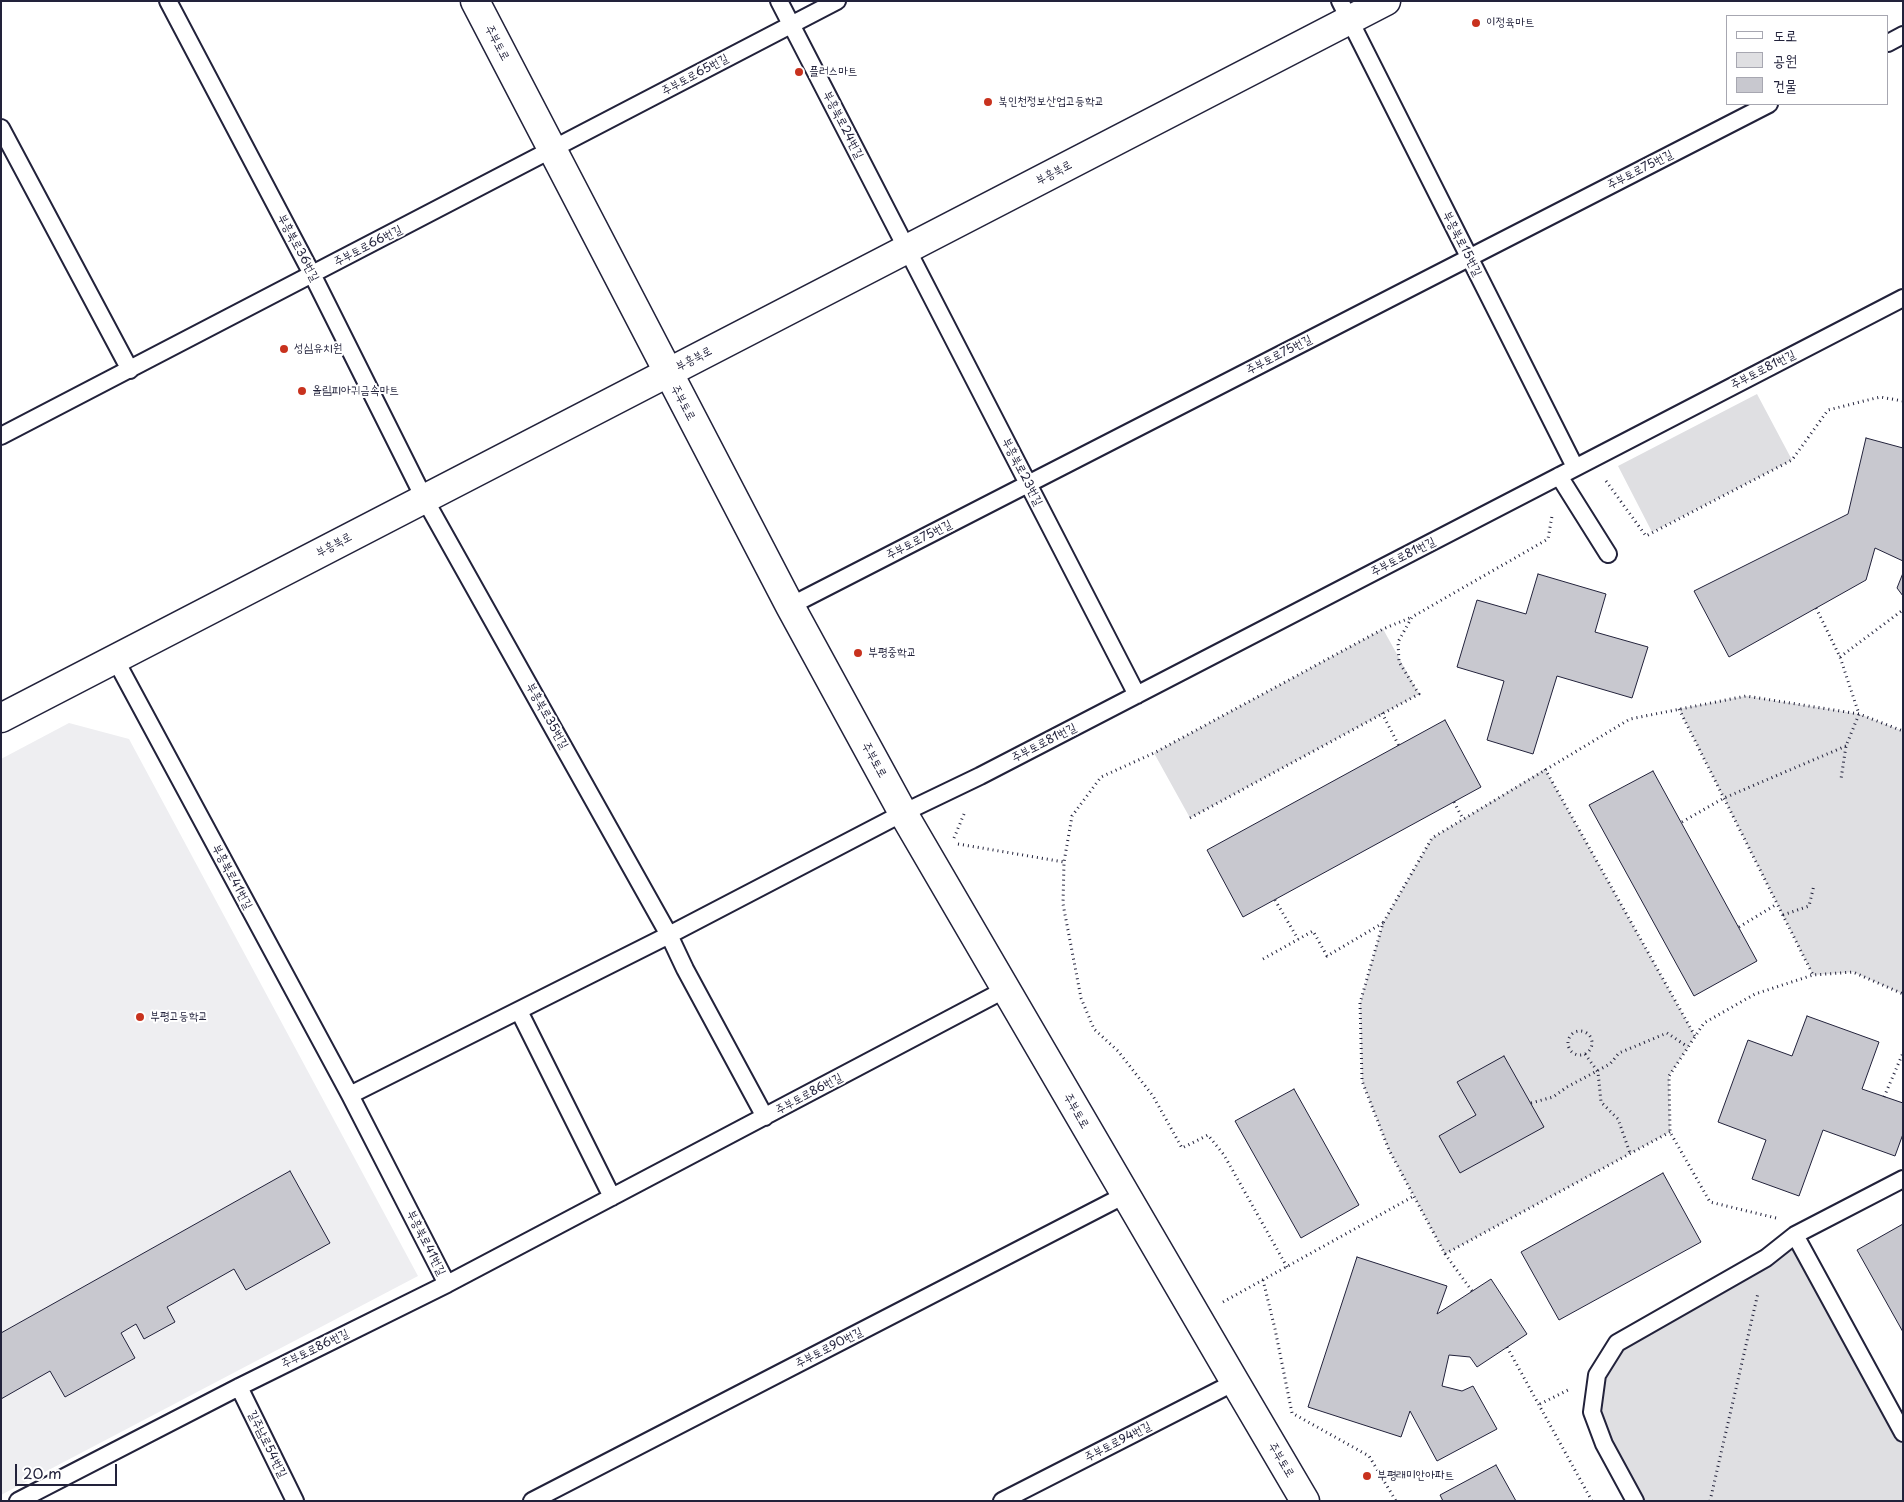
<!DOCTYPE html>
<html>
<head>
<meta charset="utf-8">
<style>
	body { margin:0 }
	#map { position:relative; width:1904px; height:1502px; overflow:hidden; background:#fff; font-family:"Playpen Sans","Poor Story",sans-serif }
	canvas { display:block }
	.frame { position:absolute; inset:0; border:2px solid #22223b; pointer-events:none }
	.legend { position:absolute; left:1726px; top:15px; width:162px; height:90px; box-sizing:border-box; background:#fff; border:1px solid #a7a7b1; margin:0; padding:6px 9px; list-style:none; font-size:15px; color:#22223b }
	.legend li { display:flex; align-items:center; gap:10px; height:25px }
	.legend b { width:25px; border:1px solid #a7a7b1 }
	.scale { position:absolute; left:15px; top:1464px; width:102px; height:22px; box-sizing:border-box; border:2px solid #22223b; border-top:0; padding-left:6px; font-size:15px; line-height:18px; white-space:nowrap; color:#22223b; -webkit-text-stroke:4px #fff; paint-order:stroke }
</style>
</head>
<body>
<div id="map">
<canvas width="1904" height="1502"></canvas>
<div class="frame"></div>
<ul class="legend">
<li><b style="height:6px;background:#fff"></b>도로</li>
<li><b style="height:14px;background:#dfdfe2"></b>공원</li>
<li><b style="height:14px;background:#c8c8cf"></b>건물</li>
</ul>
<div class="scale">20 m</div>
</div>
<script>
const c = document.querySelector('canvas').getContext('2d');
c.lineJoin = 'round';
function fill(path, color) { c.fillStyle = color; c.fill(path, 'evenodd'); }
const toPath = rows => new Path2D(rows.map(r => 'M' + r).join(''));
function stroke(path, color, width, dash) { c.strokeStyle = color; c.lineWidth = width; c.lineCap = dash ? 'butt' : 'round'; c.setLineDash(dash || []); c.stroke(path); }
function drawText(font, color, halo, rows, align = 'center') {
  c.font = font + ' "Playpen Sans","Poor Story",sans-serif'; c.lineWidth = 4; c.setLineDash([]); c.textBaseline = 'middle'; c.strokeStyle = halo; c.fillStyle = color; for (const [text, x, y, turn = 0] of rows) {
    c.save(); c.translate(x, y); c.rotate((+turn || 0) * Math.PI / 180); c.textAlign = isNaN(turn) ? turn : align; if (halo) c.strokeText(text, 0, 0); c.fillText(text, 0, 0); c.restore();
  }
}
const built = toPath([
	[69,723,129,739,418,1276,1,1495,1,759]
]);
const green = toPath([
	[1757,394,1792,460,1652,532,1618,466],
	[1383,629,1419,694,1190,818,1154,753],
	[1746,696,1859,714,1903,731,1903,994,1853,972,1813,975,1679,709],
	[1545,769,1695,1036,1669,1076,1670,1132,1445,1254,1389,1150,1362,1081,1360,1003,1383,923,1432,838],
	[1795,1235,1903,1433,1903,1501,1635,1501,1592,1412,1617,1343]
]);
const building = toPath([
	[1866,438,1903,448,1903,561,1875,548,1866,580,1729,657,1694,591,1848,514,1866,438],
	[1903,573,1903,596,1897,588,1903,573],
	[1538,574,1606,594,1595,632,1648,647,1632,698,1557,676,1533,754,1487,740,1504,681,1457,667,1477,600,1526,614,1538,574],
	[1445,720,1481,787,1243,917,1207,850,1445,720],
	[1653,771,1757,961,1694,996,1589,805,1653,771],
	[1807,1016,1879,1042,1862,1089,1903,1103,1903,1134,1895,1156,1823,1130,1799,1196,1752,1179,1766,1140,1718,1122,1748,1040,1792,1056,1807,1016],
	[1504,1056,1544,1127,1460,1173,1439,1136,1476,1115,1457,1082,1504,1056],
	[1294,1089,1359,1205,1301,1238,1235,1121,1294,1089],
	[290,1171,330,1243,246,1290,234,1269,167,1307,175,1322,144,1339,136,1324,121,1333,135,1358,65,1397,50,1371,1,1399,1,1333,290,1171],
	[1663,1173,1701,1242,1559,1320,1521,1252,1663,1173],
	[1903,1224,1903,1332,1857,1250,1903,1224],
	[1357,1257,1447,1286,1437,1314,1491,1279,1527,1334,1477,1367,1470,1357,1449,1355,1442,1386,1462,1391,1473,1386,1497,1429,1437,1461,1410,1411,1401,1437,1308,1407,1357,1257],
	[1496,1465,1516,1501,1443,1501,1440,1495,1496,1465]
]);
const path = toPath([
	[1606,481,1646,536,1792,460,1828,410,1880,397,1903,401],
	[1816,608,1840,657,1859,714,1846,746,1841,779],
	[1840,657,1903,610],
	[1679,709,1813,975],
	[1382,713,1399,746],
	[1545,769,1695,1036],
	[1454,802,1463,819],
	[1190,818,1419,694,1399,662,1398,642,1412,617,1548,539,1552,516],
	[1682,822,1724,798,1846,746],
	[954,838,964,814],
	[958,844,1064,862],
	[1275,900,1298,939],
	[1783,915,1809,906,1814,885],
	[1739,927,1777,904],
	[1263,959,1313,931,1327,956,1383,923],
	'1568 1043a12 12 0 1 1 24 0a12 12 0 1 1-24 0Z',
	[1585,1054,1598,1072,1601,1102,1618,1119,1630,1153],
	[1884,1097,1903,1053],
	[1531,1103,1553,1097,1567,1087,1610,1064,1619,1053,1667,1033,1688,1047],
	[1776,1218,1710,1202,1670,1132,1669,1076,1704,1023,1755,994,1813,975,1853,972,1903,994],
	[1445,1254,1670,1132],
	[1287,1267,1224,1155,1208,1135,1182,1148,1153,1096,1118,1051,1094,1029,1081,998,1063,904,1064,862,1072,816,1101,777,1154,753,1383,629,1412,617],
	[1263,1280,1275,1329,1292,1413,1369,1456,1396,1501],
	[1472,1291,1445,1254,1389,1150,1362,1081,1360,1003,1383,923,1432,838,1630,719,1746,696,1859,714,1903,731],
	[1223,1302,1414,1196],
	[1507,1347,1592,1501],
	[1540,1404,1570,1389],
	[1710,1501,1758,1293]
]);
const service = toPath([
	[168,1,312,274,424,498,669,935,685,969,765,1117],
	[779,1,1137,695],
	[1340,1,1575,467],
	[1888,43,1903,35],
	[1,128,130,370],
	[1,436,837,1],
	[1559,476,1608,554],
	[790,606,1769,104],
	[115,659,350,1095,447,1284],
	[519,1011,612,1197],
	[350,1095,669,935,903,813,980,776,1903,298],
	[1795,1235,1903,1433],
	[239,1387,295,1501],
	[18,1501,239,1387,447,1284,1006,989],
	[532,1501,1125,1195],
	[1002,1501,1235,1382],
	[1635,1501,1604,1444,1592,1412,1597,1375,1617,1343,1766,1258,1795,1235,1903,1179]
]);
const tertiary = toPath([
	[1,718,1386,1]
]);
const secondary = toPath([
	[475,1,790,606,903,813,1235,1382,1305,1501]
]);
const markers = [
	[1476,23,5,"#c8321e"],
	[799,72,5,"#c8321e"],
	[988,102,5,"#c8321e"],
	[284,349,5,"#c8321e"],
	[302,391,5,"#c8321e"],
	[858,653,5,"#c8321e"],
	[140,1017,5,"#c8321e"],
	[1367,1476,5,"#c8321e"]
];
const poiNames = [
	["이정육마트",1486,23],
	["플러스마트",809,72],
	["북인천정보산업고등학교",998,102],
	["성심유치원",294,349],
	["올림피아귀금속마트",312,391],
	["부평중학교",868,653],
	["부평고등학교",150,1017],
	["부평래미안아파트",1377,1476]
];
const streetNames = [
	["주부토로",497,43,62],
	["주부토로65번길",695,75,-28],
	["부흥북로24번길",843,125,63],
	["주부토로75번길",1640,170,-27],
	["부흥북로",1054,173,-27],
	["부흥북로15번길",1462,244,63],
	["주부토로66번길",368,246,-27],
	["부흥북로36번길",298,248,62],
	["주부토로75번길",1279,355,-27],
	["부흥북로",694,359,-27],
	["주부토로81번길",1763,370,-27],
	["주부토로",683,403,62],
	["부흥북로23번길",1022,472,63],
	["주부토로75번길",919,540,-27],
	["부흥북로",334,545,-28],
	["주부토로81번길",1403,557,-27],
	["부흥북로35번길",547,716,61],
	["주부토로81번길",1044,743,-27],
	["주부토로",874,760,61],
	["부흥북로41번길",232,877,62],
	["주부토로86번길",809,1094,-28],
	["주부토로",1076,1111,60],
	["부흥북로41번길",426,1243,63],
	["주부토로90번길",829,1348,-27],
	["주부토로86번길",315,1349,-26],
	["주부토로94번길",1118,1442,-27],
	["길주남로54번길",267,1444,64],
	["주부토로",1281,1460,59]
];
fill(built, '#eeeef1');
fill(green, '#dfdfe2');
fill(building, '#c8c8cf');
stroke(building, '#22223b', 1);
stroke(service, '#22223b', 20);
stroke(tertiary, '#22223b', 31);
stroke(secondary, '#22223b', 31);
stroke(path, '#22223b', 3, [1, 4]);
stroke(service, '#fff', 16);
stroke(tertiary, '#fff', 28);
stroke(secondary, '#fff', 28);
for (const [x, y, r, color] of markers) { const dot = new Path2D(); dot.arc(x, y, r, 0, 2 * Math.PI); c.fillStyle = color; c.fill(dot); stroke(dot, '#fff', 2); }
drawText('12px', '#22223b', '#fff', poiNames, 'left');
drawText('12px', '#22223b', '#fff', streetNames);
</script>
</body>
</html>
